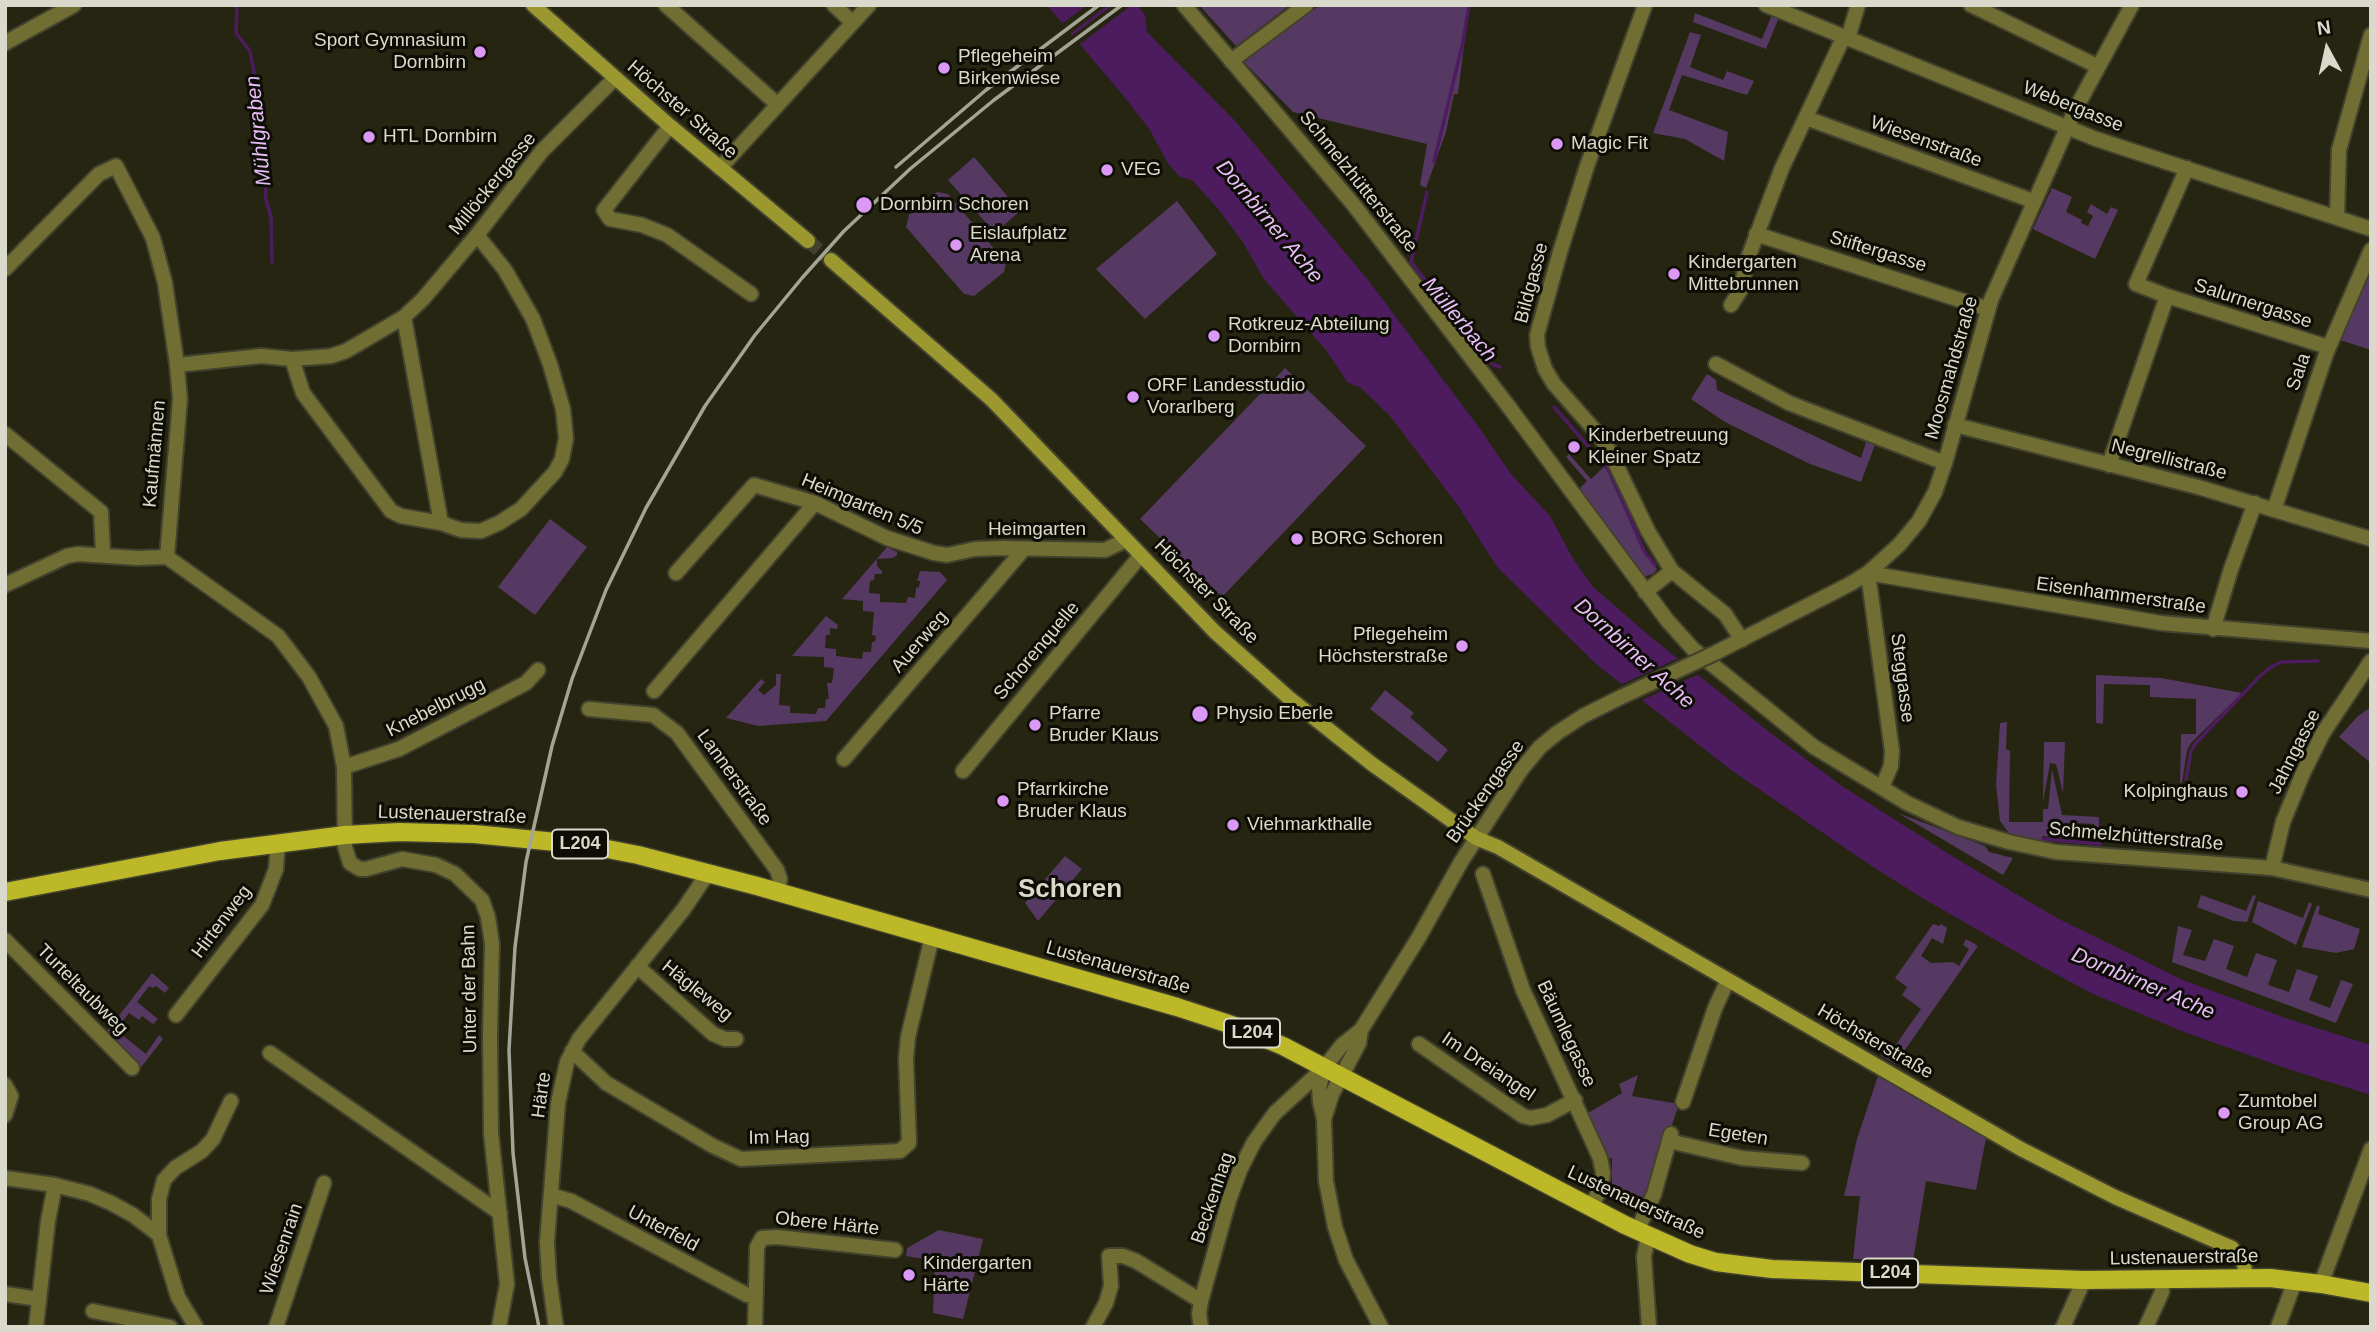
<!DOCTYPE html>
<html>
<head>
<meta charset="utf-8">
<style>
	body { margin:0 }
	#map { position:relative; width:2376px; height:1332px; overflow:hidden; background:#252511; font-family:Helvetica,sans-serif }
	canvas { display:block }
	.frame { position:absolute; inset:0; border:7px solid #d9d9cc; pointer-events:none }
	.north { position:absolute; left:2292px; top:14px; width:70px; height:70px; -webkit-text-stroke:5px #0d0d06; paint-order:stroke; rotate:352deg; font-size:19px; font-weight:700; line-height:28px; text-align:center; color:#d9d9cc }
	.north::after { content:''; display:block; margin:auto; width:24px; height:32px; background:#d9d9cc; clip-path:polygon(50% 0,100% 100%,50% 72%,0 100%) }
</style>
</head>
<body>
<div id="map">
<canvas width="2376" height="1332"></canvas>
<div class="frame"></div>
<div class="north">N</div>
</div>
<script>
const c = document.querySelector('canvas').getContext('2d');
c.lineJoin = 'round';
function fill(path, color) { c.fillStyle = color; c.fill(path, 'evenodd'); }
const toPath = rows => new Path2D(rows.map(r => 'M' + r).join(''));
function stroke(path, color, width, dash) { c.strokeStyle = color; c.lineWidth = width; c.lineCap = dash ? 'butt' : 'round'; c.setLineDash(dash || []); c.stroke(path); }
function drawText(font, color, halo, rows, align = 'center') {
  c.font = font + ' Helvetica,sans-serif'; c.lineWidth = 6; c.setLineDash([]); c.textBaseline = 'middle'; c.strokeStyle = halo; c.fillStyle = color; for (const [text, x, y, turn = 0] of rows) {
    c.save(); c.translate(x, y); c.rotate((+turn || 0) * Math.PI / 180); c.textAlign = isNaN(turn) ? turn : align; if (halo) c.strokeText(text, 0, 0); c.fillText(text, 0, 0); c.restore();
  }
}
const green = toPath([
	[1199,5,1290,5,1236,46],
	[1320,5,1469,5,1458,94,1454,94,1446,132,1426,188,1420,185,1427,144,1293,112,1244,62],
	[1773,12,1780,15,1766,49,1693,22,1695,13,1762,39],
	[1690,32,1701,35,1690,67,1723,80,1727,71,1754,81,1747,95,1682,75,1669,110,1728,132,1724,161,1685,139,1653,133],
	[974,157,1020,211,995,233,948,180],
	[2052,188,2072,197,2066,212,2082,220,2081,223,2088,226,2093,216,2087,212,2091,204,2107,214,2111,207,2118,210,2095,259,2033,229],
	[937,192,948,194,1006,263,1004,272,974,296,964,294,906,227,909,215],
	[1177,201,1217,254,1145,319,1096,269],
	[2367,276,2371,277,2371,350,2340,340],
	[1285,368,1366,446,1222,597,1140,519],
	[1707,374,1716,380,1717,390,1861,458,1867,439,1876,442,1861,482,1810,464,1725,422,1691,399],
	[1569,454,1591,479,1605,466,1643,551,1657,569,1653,574,1646,576,1639,574,1579,489,1587,481,1566,457],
	[550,519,587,547,535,615,498,587],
	[887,547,897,552,897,555,893,558,877,559,877,566,882,571,882,574,875,574,874,580,870,581,869,593,880,594,880,602,906,603,908,597,915,598,916,588,919,587,920,581,917,581,920,571,940,572,947,580,826,721,758,726,726,718,761,679,765,682,758,690,764,695,776,685,776,674,781,674,779,705,790,706,790,713,816,714,818,708,825,708,826,699,829,699,827,683,832,683,834,668,824,667,824,657,792,656,826,616,838,625,837,629,830,628,830,635,826,635,825,648,836,649,836,656,862,659,863,652,871,652,872,642,875,642,876,636,872,635,874,612,863,611,863,601,842,599],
	[2096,675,2161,678,2242,693,2191,743,2187,750,2182,783,2180,783,2181,734,2196,734,2196,699,2150,697,2150,685,2104,684,2103,724,2096,723],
	[1385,690,1414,713,1410,717,1448,750,1438,762,1370,709],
	[2371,707,2371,763,2339,737,2358,716],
	[2007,722,2006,749,2010,751,2009,822,2043,822,2043,809,2048,809,2052,769,2062,815,2099,817,2099,834,2095,834,2094,824,2076,823,2075,839,2042,836,2042,842,2009,833,2000,821,1996,785,2000,723],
	[2044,742,2065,742,2063,793,2056,764,2050,763,2043,802],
	[1898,813,1985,846,1989,852,2013,858,2003,875],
	[1065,856,1082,869,1038,921,1025,903],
	[2201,895,2246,911,2253,895,2256,896,2247,922,2234,921,2197,907],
	[2258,901,2303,918,2309,902,2312,904,2296,945,2252,922],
	[2317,905,2320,907,2318,914,2360,929,2354,949,2336,953,2302,947],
	[1933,924,1939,926,1941,924,1947,928,1943,944,1932,938,1921,956,1931,963,1953,962,1959,966,1969,949,1963,945,1966,939,1978,946,1895,1064,1881,1056,1880,1047,1890,1053,1921,1009,1902,995,1907,987,1895,978],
	[2178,926,2192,930,2183,955,2205,961,2214,939,2234,946,2226,969,2247,977,2256,953,2277,960,2268,985,2289,992,2297,969,2318,976,2309,1000,2330,1008,2341,980,2353,984,2336,1023,2172,962],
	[152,973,169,988,165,993,156,986,153,988,149,986,137,1002,158,1019,153,1024,142,1016,139,1020,129,1013,116,1030,146,1054,159,1035,163,1039,139,1070,104,1035],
	[1638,1075,1632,1096,1679,1104,1646,1201,1612,1185,1612,1158,1608,1158,1588,1113,1622,1093,1619,1084],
	[1878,1076,1986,1138,1976,1190,1926,1181,1913,1261,1853,1259,1860,1196,1844,1196,1857,1139],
	[939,1230,983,1239,963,1319,933,1313,935,1261,906,1256,907,1248]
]);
const water = toPath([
	[1047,5,1137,5,1145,15,1147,32,1235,121,1368,280,1478,426,1511,474,1550,516,1572,557,1592,586,1652,638,1768,731,1842,786,1955,858,2057,918,2183,980,2291,1020,2371,1045,2371,1095,2291,1070,2184,1032,2091,993,2039,965,1924,899,1867,863,1731,770,1596,664,1497,567,1459,507,1390,416,1361,388,1347,382,1326,350,1264,279,1242,241,1219,210,1192,180,1180,177,1167,162,1150,130,1126,99]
]);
const pier = toPath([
	[1087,5,1108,5,1067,36,1059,26],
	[1113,5,1132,5,1076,47,1069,38],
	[1681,657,1701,673,1638,702,1618,686]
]);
const stream = toPath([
	[237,5,236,33,250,51,258,93,264,142,266,200,271,217,272,262],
	[1434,162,1463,42,1469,5],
	[1427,192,1411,262,1492,364,1500,367],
	[1554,407,1609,470,1644,551,1655,565],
	[2186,779,2191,751,2196,743,2260,676,2271,667,2281,662,2318,661],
	[2159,836,2172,837],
	[2043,839,2100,844]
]);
const secondaryTunnel = toPath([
	[808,241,831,260]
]);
const minor = toPath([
	[666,5,777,104],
	[834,5,852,22],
	[1184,5,1353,204,1509,407],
	[1645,5,1587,166,1560,252,1537,335,1538,347,1545,369,1554,384,1598,434,1609,450,1648,531,1672,571],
	[1766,5,2096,139,2371,229],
	[1971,5,2097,66],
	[1848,38,1858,5],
	[5,43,74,5],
	[1231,61,1306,5],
	[1806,118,2033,201],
	[670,126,604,210,610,219,642,225,667,235,751,294],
	[720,168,869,5],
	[2337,218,2339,150,2371,35],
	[1756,234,1988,309],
	[5,269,99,174,116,166,153,238,165,283,177,365,180,399,167,557,278,636,309,677,336,726,344,767,345,847,350,863,360,869,366,869,402,859,436,865,455,874,482,900,488,917,492,944,490,1036,491,1133,507,1284,499,1327],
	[2167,296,2328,347],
	[1731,305,1740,291,1748,258,1782,168,1844,36],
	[404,317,441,523],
	[292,359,303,393,391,511,401,516,441,523,461,530,481,531,499,523,521,509,555,472,562,459,566,438,563,409,550,364,533,319,505,270,477,235],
	[1716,364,1789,403,1945,463],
	[177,365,261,356,292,359,331,356,346,351,404,317,423,299,477,235,542,151,615,78],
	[1955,425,2198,487,2371,539],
	[5,434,101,512,103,554],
	[2109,465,2167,296,2136,284,2187,168],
	[2274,510,2326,354,2371,250],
	[676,573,754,485,815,503,887,538,934,553,947,555,975,549,1003,548,1105,550,1126,540],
	[1868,573,2161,623,2371,641],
	[5,585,67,556,78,554,137,558,167,557],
	[2213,629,2231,569,2255,503],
	[654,691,815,503],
	[589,709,653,715,677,733,777,870,780,879,778,892],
	[844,759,1024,549],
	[344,767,399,749,526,683,538,670],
	[963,771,1141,555],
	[2272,868,2283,822,2303,773,2323,733,2371,661],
	[1483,874,1523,990,1600,1158,1603,1173,1601,1187,1591,1207],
	[5,940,132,1068],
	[637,966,713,1034,725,1039,736,1039],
	[176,1015,262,905,276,869,278,842],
	[1419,1044,1523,1116,1531,1118,1547,1115,1575,1100],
	[572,1051,606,1083,713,1146,741,1159,900,1151,909,1143,906,1059,908,1037,932,937],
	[270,1053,500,1213],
	[5,1085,11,1096,5,1115],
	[1683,1102,1715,1008,1728,980],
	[1669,1141,1742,1158,1802,1163],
	[5,1178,55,1185,90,1194,111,1203,133,1215,159,1235,178,1297,196,1327],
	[551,1195,571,1201,747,1295,756,1295],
	[1637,1231,1654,1194,1671,1134],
	[159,1235,159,1199,164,1180,175,1168,202,1151,213,1139,231,1101],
	[1648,1236,1644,1257,1649,1327],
	[2321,1284,2371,1149],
	[5,1294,39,1299],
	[93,1311,170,1327],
	[36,1327,48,1221,55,1185],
	[276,1327,324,1183],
	[556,1327,549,1277,547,1242,558,1103,567,1062,579,1039,683,910,708,873],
	[755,1327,757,1247,762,1238,777,1237,895,1250],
	[1093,1327,1106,1303,1111,1286,1109,1256,1123,1256,1136,1261,1201,1301],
	[1201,1327,1199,1314,1201,1301,1229,1200,1240,1170,1254,1142,1275,1113,1324,1068],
	[2063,1327,2084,1280],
	[2146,1327,2162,1292,2162,1281],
	[2278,1327,2295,1281]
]);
const tertiary = toPath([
	[1509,407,1667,620,1693,649,1814,747,1907,803,1958,827,2009,842,2056,852,2272,868,2371,890],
	[1868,573,1892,751,1891,766,1882,787],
	[1645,592,1672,571,1725,614,1742,640],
	[1715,653,1850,584,1868,573,1899,545,1919,521,1935,492,1945,463,1991,300,2075,110,2132,5],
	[1361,1030,1342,1045,1324,1068,1319,1088,1320,1102,1324,1119,1326,1181,1335,1227,1346,1260,1381,1327],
	[1324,1119,1332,1094,1359,1043,1361,1030,1419,937,1461,862,1521,770,1540,747,1557,733,1583,716,1621,697]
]);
const secondary = toPath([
	[533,5,670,126,808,241],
	[831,260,992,400,1215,632,1289,698,1372,764,1476,838,1498,847,2021,1149,2115,1197,2232,1248,2244,1264,2246,1278]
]);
const primary = toPath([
	[5,892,220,851,345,835,399,832,474,834,587,845,638,855,757,886,1177,1007,1232,1025,1283,1046,1625,1225,1690,1254,1716,1262,1772,1269,2084,1280,2270,1278,2321,1284,2371,1293]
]);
const rail = toPath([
	[896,167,986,90,1099,5],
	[539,1327,525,1258,513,1153,509,1050,515,947,526,862,552,746,572,679,606,590,646,508,705,406,755,335,802,278,844,231,910,169,994,100,1122,5]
]);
const tertiaryBridge = toPath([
	[1621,697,1715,653]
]);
const markers = [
	[480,52,7,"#db99f5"],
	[944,68,7,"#db99f5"],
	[369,137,7,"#db99f5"],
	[1557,144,7,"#db99f5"],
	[1107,170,7,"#db99f5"],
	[864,205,9,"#db99f5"],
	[956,245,7,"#db99f5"],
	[1674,274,7,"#db99f5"],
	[1214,336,7,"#db99f5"],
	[1133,397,7,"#db99f5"],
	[1574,447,7,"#db99f5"],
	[1297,539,7,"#db99f5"],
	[1462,646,7,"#db99f5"],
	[1200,714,9,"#db99f5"],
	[1035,725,7,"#db99f5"],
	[2242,792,7,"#db99f5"],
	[1003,801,7,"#db99f5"],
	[1233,825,7,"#db99f5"],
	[2224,1113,7,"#db99f5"],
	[909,1275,7,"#db99f5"]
];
const shields = [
	[580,844,56],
	[1252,1033,56],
	[1890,1273,56]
];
const shieldNames = [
	["L204",580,844],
	["L204",1252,1033],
	["L204",1890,1273]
];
const poiNames = [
	["Sport Gymnasium",466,41,"right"],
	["Dornbirn",466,63,"right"],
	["Pflegeheim",958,57],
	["Birkenwiese",958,79],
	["HTL Dornbirn",383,137],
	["Magic Fit",1571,144],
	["VEG",1121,170],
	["Dornbirn Schoren",880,205],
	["Eislaufplatz",970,234],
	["Arena",970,256],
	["Kindergarten",1688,263],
	["Mittebrunnen",1688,285],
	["Rotkreuz-Abteilung",1228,325],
	["Dornbirn",1228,347],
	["ORF Landesstudio",1147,386],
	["Vorarlberg",1147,408],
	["Kinderbetreuung",1588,436],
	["Kleiner Spatz",1588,458],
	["BORG Schoren",1311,539],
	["Pflegeheim",1448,635,"right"],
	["Höchsterstraße",1448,657,"right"],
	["Pfarre",1049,714],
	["Bruder Klaus",1049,736],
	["Physio Eberle",1216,714],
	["Pfarrkirche",1017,790],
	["Bruder Klaus",1017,812],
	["Kolpinghaus",2228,792,"right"],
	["Viehmarkthalle",1247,825],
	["Zumtobel",2238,1102],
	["Group AG",2238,1124],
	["Kindergarten",923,1264],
	["Härte",923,1286]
];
const streetNames = [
	["Webergasse",2073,107,22],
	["Höchster Straße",682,110,41],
	["Wiesenstraße",1926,142,20],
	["Schmelzhütterstraße",1358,182,51],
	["Millöckergasse",493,184,-51],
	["Stiftergasse",1878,252,17],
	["Bildgasse",1532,283,-75],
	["Salurnergasse",2253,304,18],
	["Moosmahdstraße",1952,368,-74],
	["Sala",2299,372,-71],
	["Kaufmännen",155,454,-85],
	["Negrellistraße",2169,460,14],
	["Heimgarten 5/5",862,505,23],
	["Heimgarten",1037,530],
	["Höchster Straße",1206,592,45],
	["Eisenhammerstraße",2121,596,8],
	["Auerweg",920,642,-49],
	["Schorenquelle",1037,651,-50],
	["Steggasse",1902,678,83],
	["Knebelbrugg",436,708,-27],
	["Jahngasse",2295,752,-63],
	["Lannerstraße",734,778,54],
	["Brückengasse",1486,792,-55],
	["Lustenauerstraße",452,815,2],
	["Schmelzhütterstraße",2136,837,5],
	["Hirtenweg",222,922,-53],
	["Lustenauerstraße",1118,968,16],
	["Unter der Bahn",470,989,-91],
	["Turteltaubweg",82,990,45],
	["Hägleweg",697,991,39],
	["Bäumlegasse",1566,1034,65],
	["Höchsterstraße",1875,1042,30],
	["Im Dreiangel",1488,1067,34],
	["Härte",542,1095,-82],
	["Egeten",1738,1135,9],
	["Im Hag",779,1138,-1],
	["Beckenhag",1213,1198,-71],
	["Lustenauerstraße",1636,1203,25],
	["Obere Härte",827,1224,6],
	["Unterfeld",663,1229,28],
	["Wiesenrain",282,1249,-71],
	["Lustenauerstraße",2184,1258,-1]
];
const waterNames = [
	["Mühlgraben",259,131,-96],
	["Dornbirner Ache",1269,222,50],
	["Müllerbach",1459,320,50],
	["Dornbirner Ache",1634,654,42],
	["Dornbirner Ache",2143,984,23]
];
const districtNames = [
	["Schoren",1070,890]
];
fill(green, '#563962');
fill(water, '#4d1c5f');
fill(pier, '#252511');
stroke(stream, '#4d1c5f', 3.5);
stroke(secondaryTunnel, '#40402d', 14, [14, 7]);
stroke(minor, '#42422f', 18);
stroke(tertiary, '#42422f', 18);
stroke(secondary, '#42422f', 18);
stroke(primary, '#42422f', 21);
stroke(minor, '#706e32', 14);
stroke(tertiary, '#706e32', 14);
stroke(secondary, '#9b9830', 14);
stroke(primary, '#bdb828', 18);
stroke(rail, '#a4a494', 3.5);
stroke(tertiaryBridge, '#42422f', 18, []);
stroke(tertiaryBridge, '#706e32', 14);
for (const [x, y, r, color] of markers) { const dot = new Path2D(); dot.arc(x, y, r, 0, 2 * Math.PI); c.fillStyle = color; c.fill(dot); stroke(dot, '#0d0d06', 2.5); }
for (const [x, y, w] of shields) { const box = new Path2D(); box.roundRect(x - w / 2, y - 14.5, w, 29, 5); c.fillStyle = '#0d0d06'; c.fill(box); stroke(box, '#d9d9cc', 2); }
drawText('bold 18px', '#d9d9cc', null, shieldNames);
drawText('19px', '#d9d9cc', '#0d0d06', poiNames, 'left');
drawText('19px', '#d9d9cc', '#0d0d06', streetNames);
drawText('italic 21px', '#e7bdf7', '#0d0d06', waterNames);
drawText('bold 26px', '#d9d9cc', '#0d0d06', districtNames);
</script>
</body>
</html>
